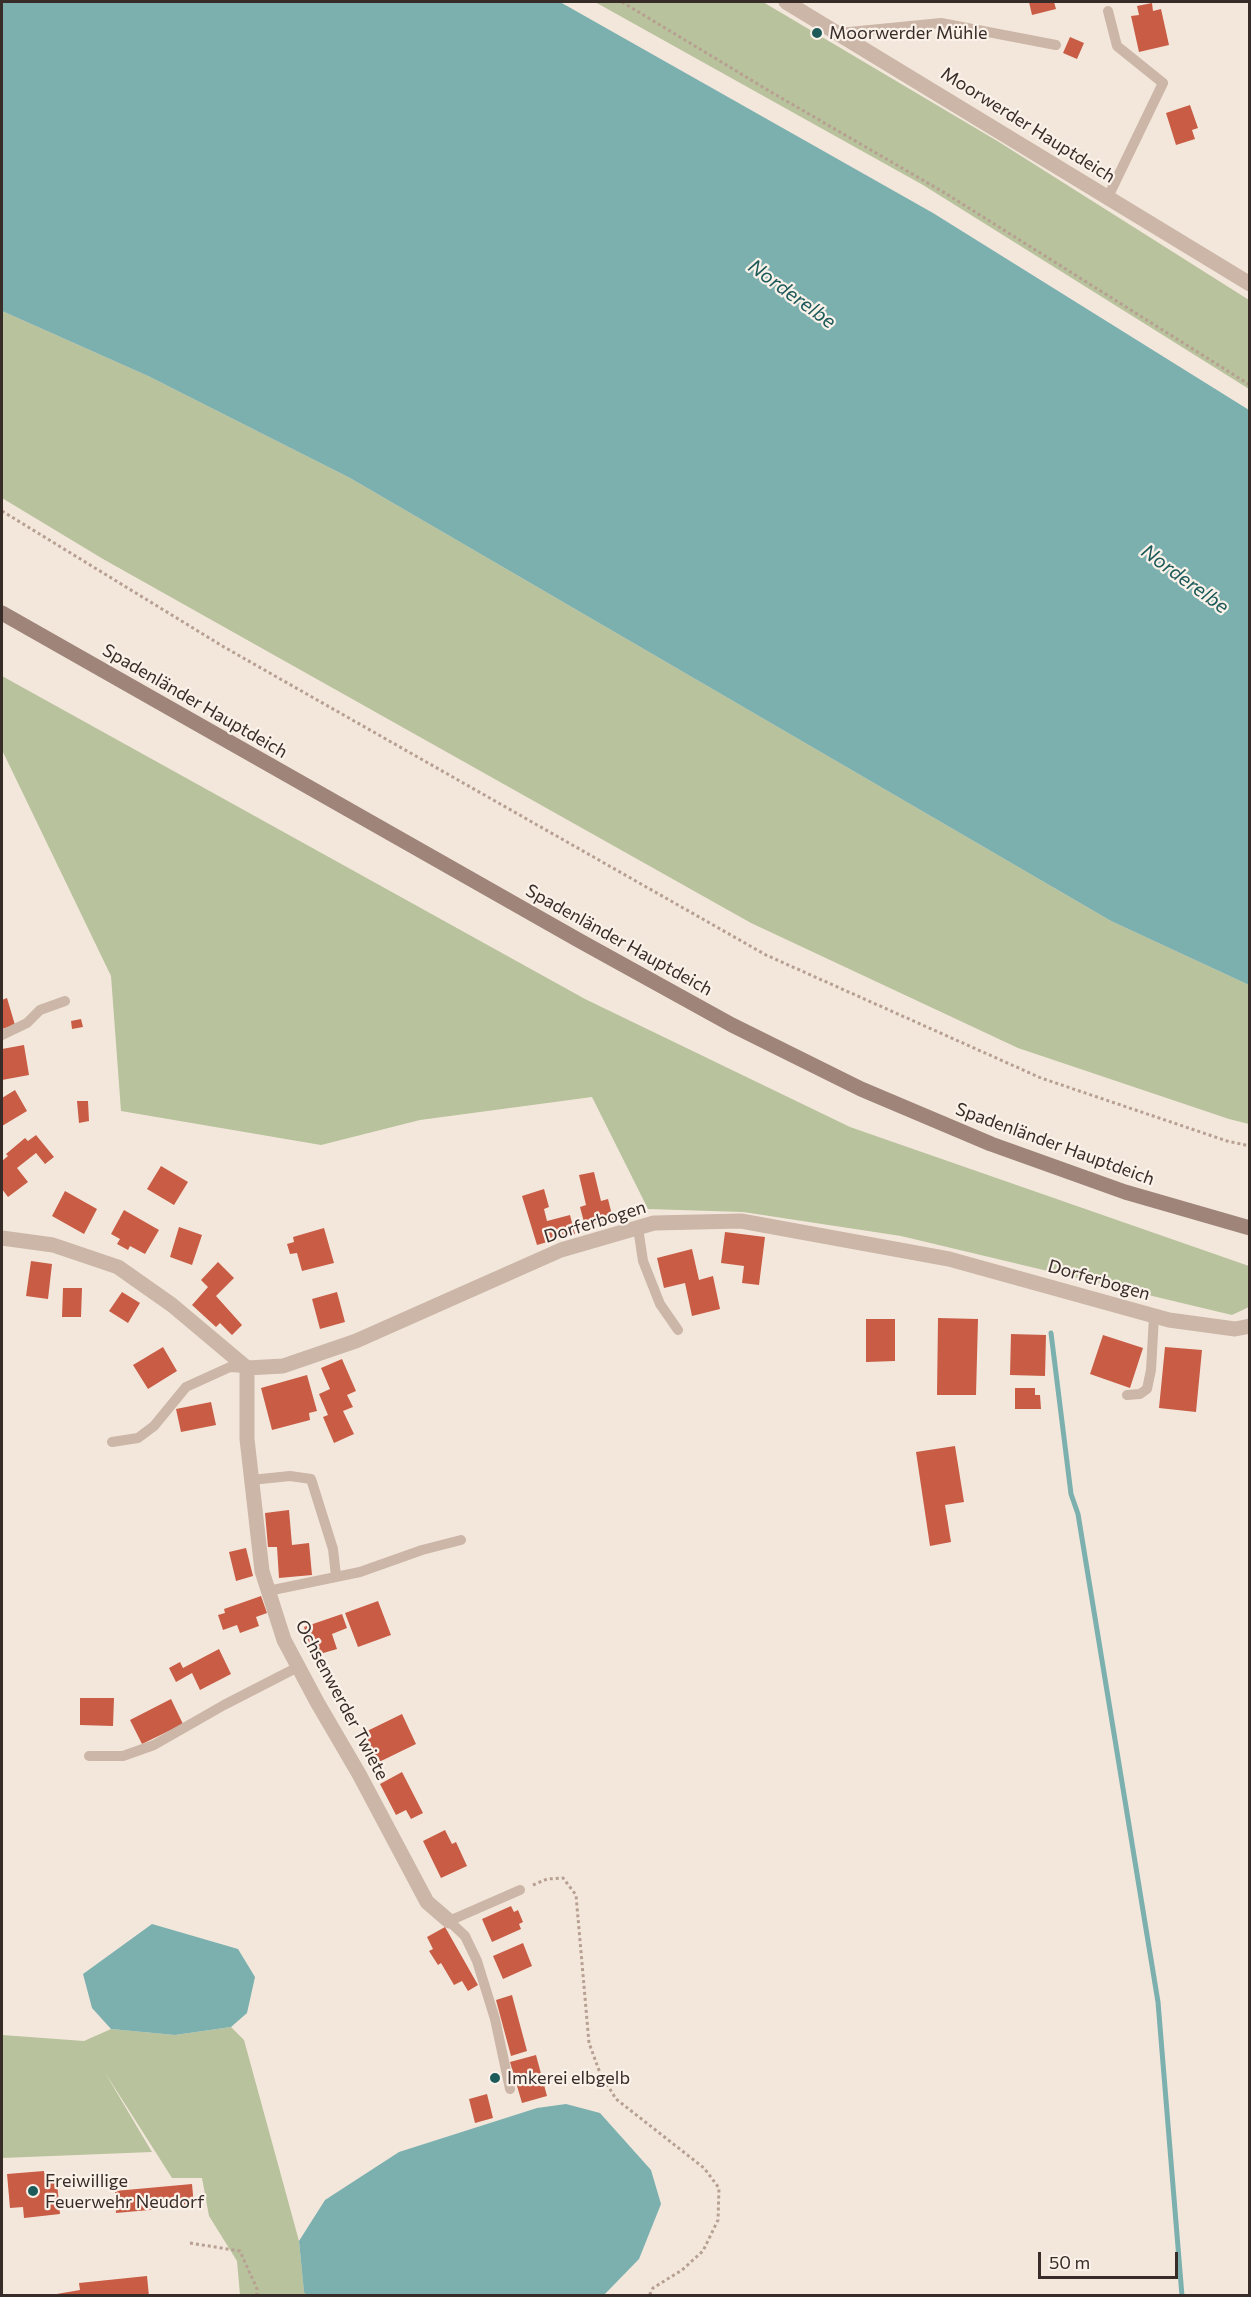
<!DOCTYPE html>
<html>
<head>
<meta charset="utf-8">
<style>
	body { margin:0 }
	#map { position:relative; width:1251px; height:2297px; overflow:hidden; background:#f3e7dc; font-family:Commissioner,sans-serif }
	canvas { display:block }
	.frame { position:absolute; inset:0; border:3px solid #382c28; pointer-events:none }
	.scale { position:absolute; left:1038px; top:2252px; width:140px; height:27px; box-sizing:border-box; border:3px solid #382c28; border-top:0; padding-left:8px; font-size:18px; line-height:21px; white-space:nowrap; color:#382c28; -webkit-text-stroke:4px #faf1e9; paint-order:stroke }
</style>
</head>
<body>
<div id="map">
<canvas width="1251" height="2297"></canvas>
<div class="frame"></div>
<div class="scale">50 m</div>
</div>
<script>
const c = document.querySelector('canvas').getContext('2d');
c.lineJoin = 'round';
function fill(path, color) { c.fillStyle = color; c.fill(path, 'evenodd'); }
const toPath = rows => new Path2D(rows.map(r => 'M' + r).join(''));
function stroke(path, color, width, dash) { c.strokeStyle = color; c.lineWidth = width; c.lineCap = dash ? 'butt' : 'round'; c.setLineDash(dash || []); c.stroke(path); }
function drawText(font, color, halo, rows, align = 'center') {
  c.font = font + ' Commissioner,sans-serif'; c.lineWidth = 4.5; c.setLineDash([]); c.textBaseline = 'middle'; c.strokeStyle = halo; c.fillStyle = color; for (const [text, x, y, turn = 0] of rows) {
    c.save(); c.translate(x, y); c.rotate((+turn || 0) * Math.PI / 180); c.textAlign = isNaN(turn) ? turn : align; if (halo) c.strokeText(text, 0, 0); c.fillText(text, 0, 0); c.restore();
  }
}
const green = toPath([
	[595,2,763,2,999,142,1249,300,1249,389,923,185],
	[2,311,148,376,350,478,1111,921,1249,985,1249,1124,1229,1119,1018,1048,751,923,103,559,2,498],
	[2,676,585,999,850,1127,1249,1266,1249,1307,1232,1315,901,1236,743,1212,648,1209,592,1097,420,1120,321,1145,121,1111,111,976,2,750],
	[231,2027,244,2040,299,2241,304,2291,308,2295,240,2295,237,2261,209,2216,202,2178,172,2178,104,2071,152,2152,2,2158,2,2035,84,2041,111,2029,175,2035]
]);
const water = toPath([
	[2,2,560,2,933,213,1249,410,1249,985,1111,921,350,478,148,376,2,311],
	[152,1924,238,1949,255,1977,247,2013,231,2027,175,2035,111,2029,92,2008,83,1974],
	[566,2104,600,2113,651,2170,661,2204,639,2259,604,2295,308,2296,304,2292,299,2241,325,2200,399,2152,537,2108]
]);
const stream = toPath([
	[1051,1333,1071,1494,1078,1514,1158,2002,1182,2296]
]);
const building = toPath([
	[1029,2,1054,2,1056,9,1032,15],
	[1152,3,1153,11,1161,9,1169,45,1139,52,1131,16,1139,15,1137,6],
	[1070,37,1084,43,1077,59,1063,53],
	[1190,105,1198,128,1192,130,1195,139,1176,145,1166,113],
	[7,998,15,1025,2,1029,2,1000],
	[81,1019,83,1027,72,1029,71,1021],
	[24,1045,29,1075,2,1080,2,1049],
	[15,1090,27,1111,2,1126,2,1098],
	[77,1101,88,1101,89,1121,79,1123],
	[36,1135,54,1157,45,1164,36,1153,17,1168,28,1182,8,1197,2,1189,2,1161,8,1156,6,1154,25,1138,28,1141],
	[161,1166,188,1182,174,1205,147,1189],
	[594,1172,601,1201,608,1199,613,1219,585,1226,580,1207,586,1205,579,1175],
	[544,1189,549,1207,544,1209,547,1221,570,1215,575,1234,537,1245,522,1196],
	[65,1191,97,1209,84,1234,52,1216],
	[124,1210,159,1230,145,1254,130,1246,128,1250,117,1244,120,1239,111,1234],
	[179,1227,202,1235,192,1265,170,1257],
	[324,1228,334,1263,302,1271,297,1253,290,1254,287,1244,294,1242,293,1237],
	[725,1232,765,1237,759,1285,742,1283,744,1266,721,1263],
	[692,1249,699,1280,713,1276,720,1309,692,1316,685,1283,664,1288,657,1258],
	[31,1261,52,1264,48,1299,26,1296],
	[218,1262,234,1278,216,1296,242,1325,232,1335,220,1323,216,1327,192,1305,208,1287,201,1280],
	[63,1288,82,1288,81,1317,62,1317],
	[122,1292,140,1303,128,1323,109,1311],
	[337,1292,345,1322,320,1329,312,1299],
	[938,1318,978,1319,976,1395,937,1395],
	[866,1319,895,1319,895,1361,866,1362],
	[1011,1334,1046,1335,1045,1376,1010,1375],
	[1103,1335,1143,1348,1130,1388,1090,1374],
	[163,1347,177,1371,148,1389,133,1365],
	[1165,1347,1202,1350,1196,1412,1159,1408],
	[342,1359,356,1391,347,1395,353,1407,343,1411,354,1434,334,1443,323,1417,328,1415,319,1394,330,1389,321,1368],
	[307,1375,317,1411,309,1413,310,1420,272,1430,261,1388],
	[1015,1388,1035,1388,1035,1395,1040,1395,1041,1409,1015,1409],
	[211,1402,216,1425,181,1432,176,1409],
	[955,1446,964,1502,945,1505,951,1542,930,1546,916,1452],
	[289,1510,292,1545,309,1543,312,1575,279,1578,277,1547,268,1547,265,1513],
	[246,1548,253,1576,236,1581,229,1552],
	[261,1596,267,1613,256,1617,259,1626,240,1633,237,1625,223,1630,218,1615,225,1613,224,1609],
	[378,1601,391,1635,358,1647,345,1613],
	[342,1614,347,1628,332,1634,337,1649,313,1656,304,1627],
	[219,1649,231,1674,200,1690,192,1673,176,1682,169,1668,180,1662,183,1668],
	[80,1698,114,1698,113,1726,80,1725],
	[171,1699,183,1724,142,1744,130,1720],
	[402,1714,416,1744,375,1764,361,1734],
	[402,1772,423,1813,411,1819,406,1810,396,1815,380,1784],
	[445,1830,452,1844,456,1842,467,1866,441,1878,423,1841],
	[511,1906,514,1912,518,1910,523,1922,519,1924,521,1929,492,1942,482,1919],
	[445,1927,478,1985,468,1991,462,1981,454,1985,441,1963,438,1965,429,1951,433,1949,427,1937],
	[523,1943,532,1966,503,1979,493,1956],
	[512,1995,527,2051,511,2056,496,2000],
	[536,2055,547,2096,522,2103,510,2062],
	[487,2094,493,2118,475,2123,469,2099],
	[44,2171,44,2173,56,2172,60,2214,24,2218,23,2207,10,2208,7,2174],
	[192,2184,194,2206,116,2213,115,2191],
	[147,2276,149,2296,45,2296,80,2290,79,2283]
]);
const path = toPath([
	[622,2,771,92,945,193,1250,385],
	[2,511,224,647,766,955,1041,1078,1227,1141,1250,1146],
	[533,1885,547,1879,563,1878,576,1895,589,2043,600,2073,616,2099,704,2168,719,2188,718,2220,703,2251,682,2270,653,2288,649,2296],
	[190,2243,240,2251,257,2289,257,2296]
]);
const lane = toPath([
	[1108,11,1117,46,1163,83,1108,197],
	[839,33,941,23,1056,45],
	[2,1035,27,1023,40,1010,65,1001],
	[638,1228,643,1261,660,1304,678,1330],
	[1127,1395,1140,1394,1147,1389,1151,1370,1154,1316],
	[112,1442,138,1438,154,1426,186,1387,230,1367,246,1368],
	[251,1480,290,1476,311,1479,333,1549,336,1576],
	[268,1591,360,1572,422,1550,461,1540],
	[89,1756,123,1756,154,1745,224,1705,298,1667],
	[510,2089,495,2019,477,1961,465,1936,449,1921,520,1890]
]);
const street = toPath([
	[786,2,1250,284],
	[2,1238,53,1245,118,1267,172,1305,247,1368,283,1366,356,1341,561,1250,654,1223,741,1221,949,1259,1169,1320,1235,1329,1250,1326],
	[247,1368,247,1439,262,1571,284,1640,317,1702,359,1774,427,1902,449,1921]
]);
const secondary = toPath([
	[2,613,580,941,732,1025,861,1089,991,1144,1125,1192,1250,1228]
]);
const markers = [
	[817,33,6,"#1d5a5a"],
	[495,2078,6,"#1d5a5a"],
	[33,2191,6,"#1d5a5a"]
];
const poiNames = [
	["Moorwerder Mühle",829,33],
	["Imkerei elbgelb",507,2078],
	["Freiwillige",45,2181],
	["Feuerwehr Neudorf",45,2202]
];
const streetNames = [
	["Moorwerder Hauptdeich",1028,125,32],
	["Spadenländer Hauptdeich",195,701,30],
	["Spadenländer Hauptdeich",619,940,29],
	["Spadenländer Hauptdeich",1055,1144,20],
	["Dorferbogen",595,1222,-17],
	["Dorferbogen",1099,1280,16],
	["Ochsenwerder Twiete",342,1700,62]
];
const waterNames = [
	["Norderelbe",792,294,36],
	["Norderelbe",1185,579,36]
];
fill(green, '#b8c29c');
fill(water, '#7bb0af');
stroke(stream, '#7bb0af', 5);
fill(building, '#c85c45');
stroke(path, '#b7a092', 3, [3, 3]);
stroke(lane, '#cbb6a8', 10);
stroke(street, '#cbb6a8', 15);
stroke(secondary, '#9f8479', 15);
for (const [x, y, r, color] of markers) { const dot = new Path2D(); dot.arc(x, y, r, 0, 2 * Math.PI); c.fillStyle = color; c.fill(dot); stroke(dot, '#faf1e9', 2); }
drawText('18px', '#382c28', '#faf1e9', poiNames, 'left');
drawText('18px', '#382c28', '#faf1e9', streetNames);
drawText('italic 20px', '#1d5a5a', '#faf1e9', waterNames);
</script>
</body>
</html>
